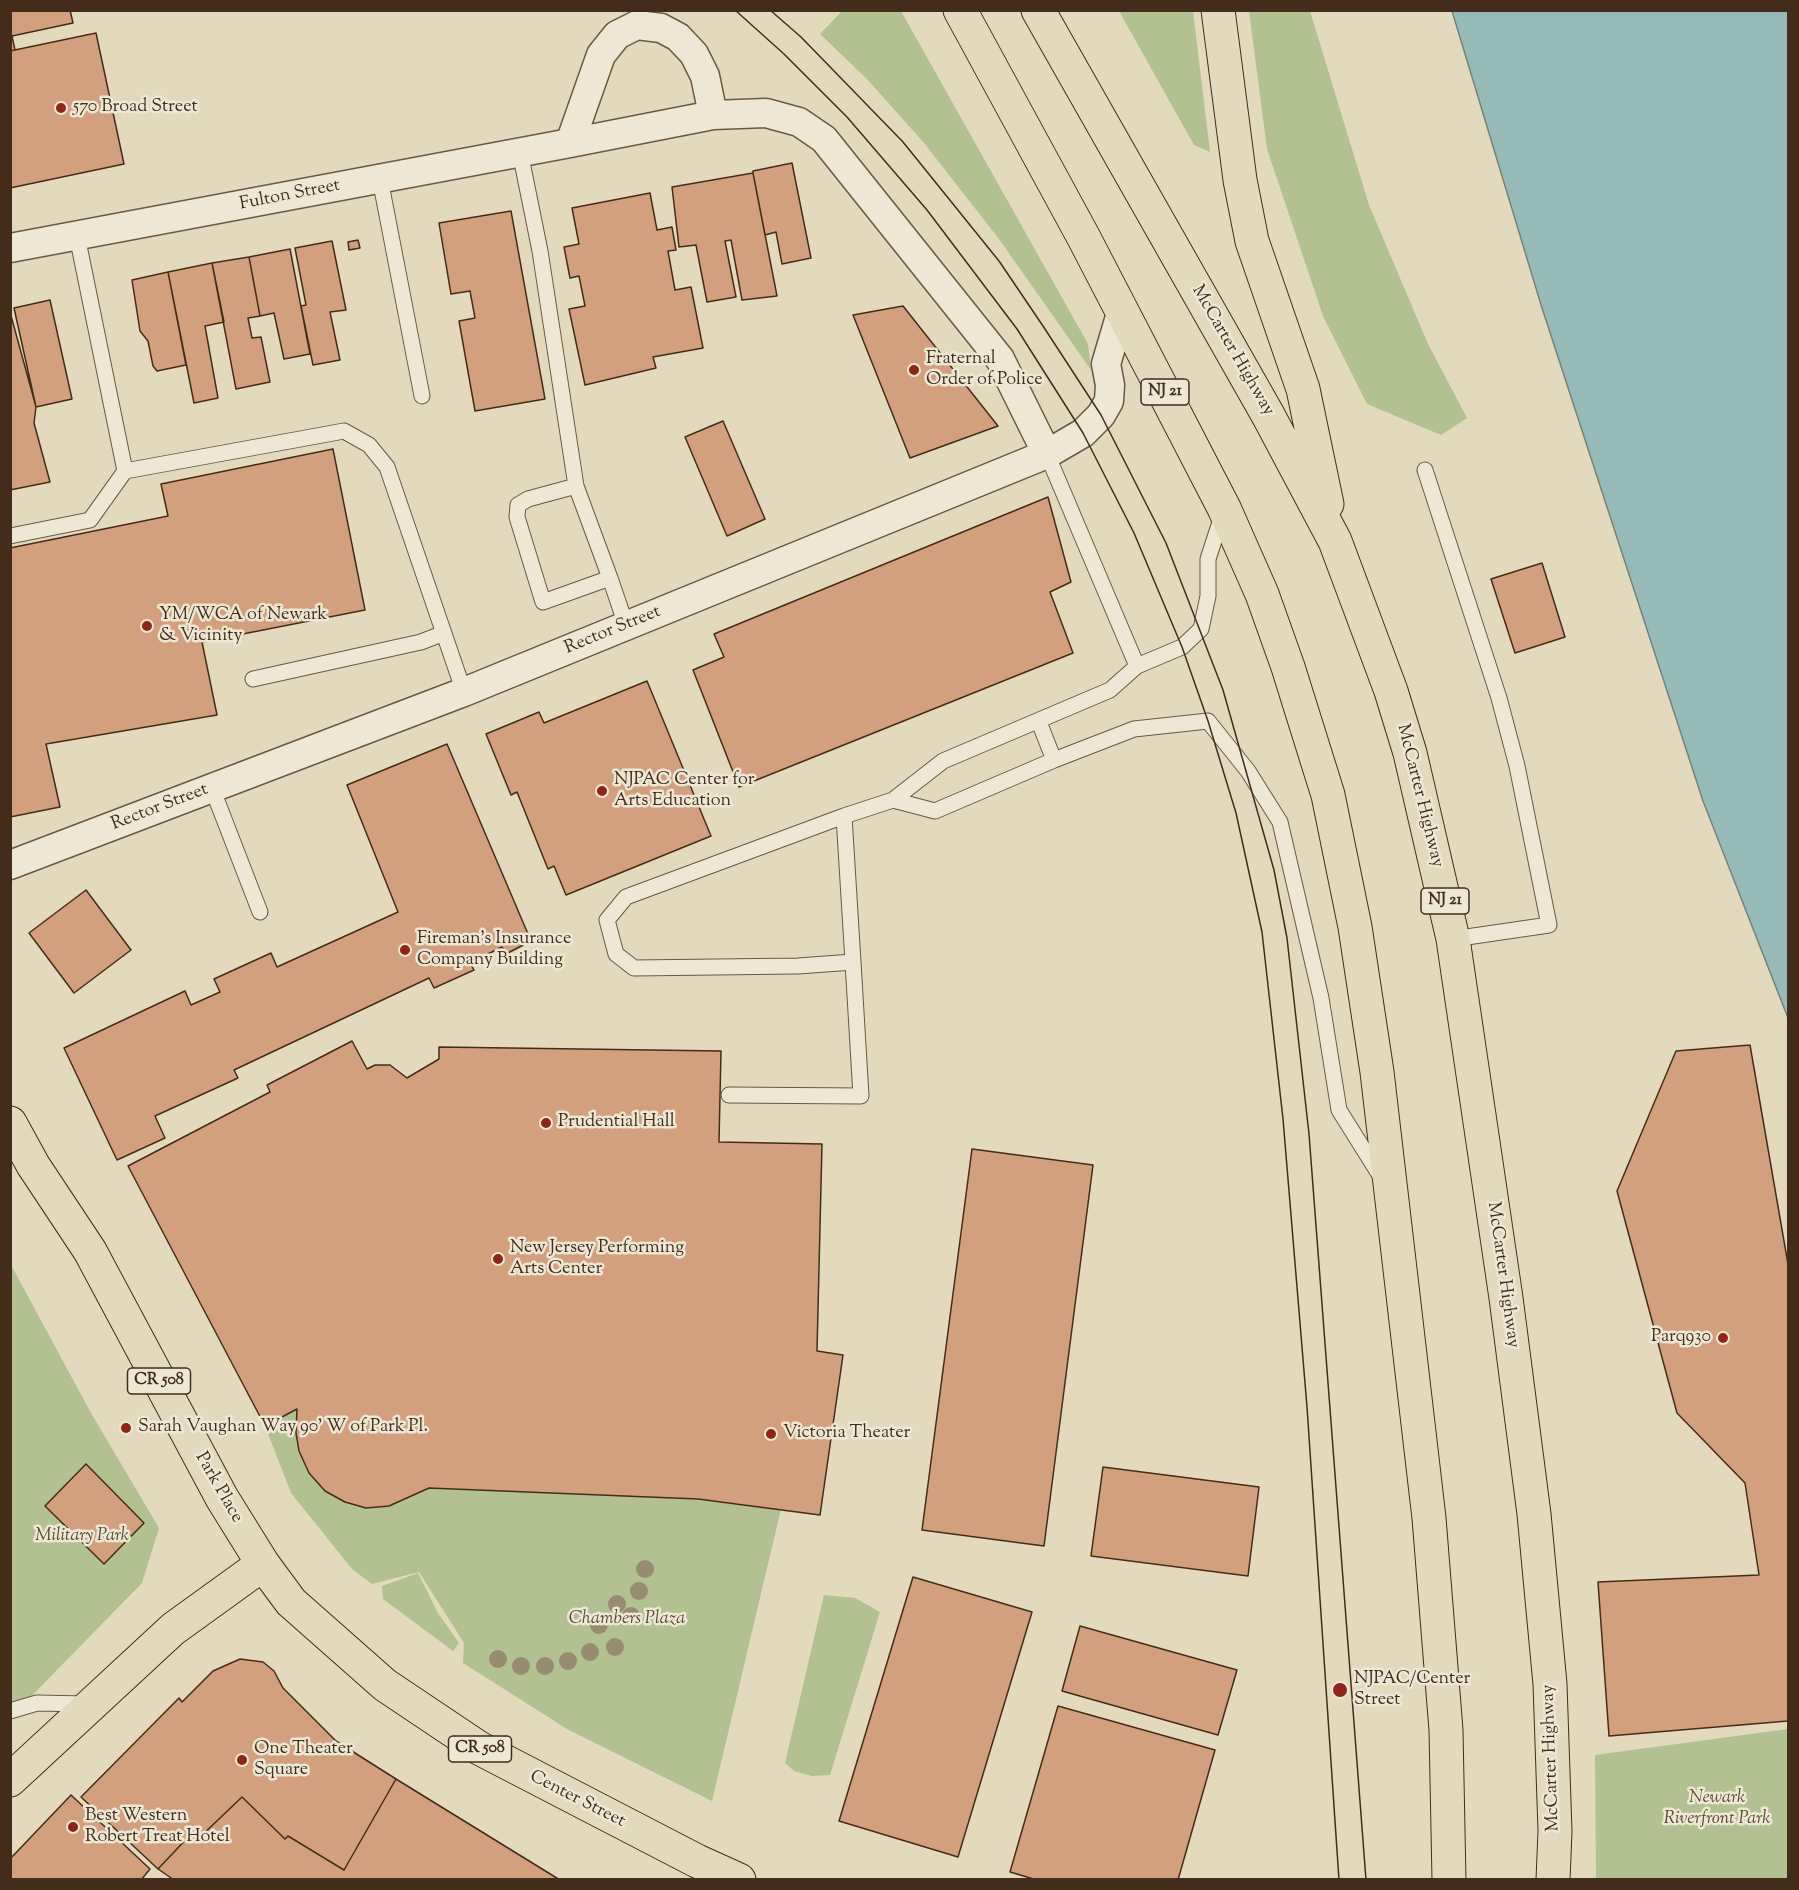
<!DOCTYPE html>
<html>
<head>
<meta charset="utf-8">
<style>
	body { margin:0 }
	#map { position:relative; width:1799px; height:1890px; overflow:hidden; background:#e3dabd; font-family:"Sorts Mill Goudy",serif }
	canvas { display:block }
	.frame { position:absolute; inset:0; border:12px solid #432d1a; pointer-events:none }
</style>
</head>
<body>
<div id="map">
<canvas width="1799" height="1890"></canvas>
<div class="frame"></div>
</div>
<script>
const c = document.querySelector('canvas').getContext('2d');
c.lineJoin = 'round';
function fill(path, color) { c.fillStyle = color; c.fill(path, 'evenodd'); }
const toPath = rows => new Path2D(rows.map(r => 'M' + r).join(''));
function stroke(path, color, width, dash) { c.strokeStyle = color; c.lineWidth = width; c.lineCap = dash ? 'butt' : 'round'; c.setLineDash(dash || []); c.stroke(path); }
function drawText(font, color, halo, rows, align = 'center') {
  c.font = font + ' "Sorts Mill Goudy",serif'; c.lineWidth = 5; c.setLineDash([]); c.textBaseline = 'middle'; c.strokeStyle = halo; c.fillStyle = color; for (const [text, x, y, turn = 0] of rows) {
    c.save(); c.translate(x, y); c.rotate((+turn || 0) * Math.PI / 180); c.textAlign = isNaN(turn) ? turn : align; if (halo) c.strokeText(text, 0, 0); c.fillText(text, 0, 0); c.restore();
  }
}
const green = toPath([
	[843,10,901,11,1088,344,1091,370,999,239,924,143,867,79,820,34],
	[1119,11,1193,11,1210,152,1194,145],
	[1249,11,1310,11,1369,205,1428,344,1467,418,1441,435,1367,404,1323,316,1267,149],
	[10,1263,91,1413,159,1528,142,1583,11,1717],
	[297,1409,296,1433,299,1451,309,1473,325,1491,345,1502,366,1508,389,1506,429,1488,698,1499,781,1509,712,1801,567,1729,463,1663,464,1643,419,1572,372,1584,352,1569,291,1493,265,1426],
	[418,1573,438,1613,459,1643,453,1651,383,1599,382,1586],
	[824,1595,855,1598,880,1612,830,1775,812,1776,794,1771,785,1763],
	[1788,1729,1788,1879,1596,1879,1595,1755]
]);
const water = toPath([
	[1452,11,1788,11,1788,1018,1703,801,1542,308,1452,11]
]);
const building = toPath([
	[10,10,70,10,73,23,12,36,15,50,10,51,10,10],
	[96,33,124,164,10,188,10,51,96,33],
	[792,163,811,258,782,264,776,232,765,235,753,173,753,171,792,163],
	[753,173,777,296,742,300,731,240,725,241,736,297,707,302,696,245,679,247,672,187,753,173],
	[650,193,657,230,672,227,676,250,668,251,675,290,691,287,703,348,653,357,656,368,585,385,569,309,585,306,579,276,570,278,564,247,579,244,572,208,650,193],
	[511,211,545,399,475,411,459,321,475,318,470,291,451,294,439,223,511,211],
	[358,240,360,248,349,250,348,242,358,240],
	[332,241,346,310,330,312,340,360,313,365,301,306,306,305,295,248,332,241],
	[290,249,310,354,284,359,274,313,260,316,249,257,290,249],
	[249,257,260,316,248,318,252,338,261,337,270,382,236,389,212,263,249,257],
	[212,263,224,322,205,326,218,398,194,403,168,272,212,263],
	[168,272,186,365,157,371,153,366,148,341,140,331,132,280,168,272],
	[50,300,72,399,36,407,14,308,50,300],
	[903,306,998,426,910,458,853,315,903,306],
	[10,312,36,407,34,423,50,482,10,490,10,312],
	[723,421,765,519,727,536,685,437,723,421],
	[333,449,365,610,202,642,217,715,46,744,60,807,10,817,10,548,168,516,161,484,333,449],
	[1048,497,1071,582,1050,592,1073,653,739,787,693,670,724,657,714,634,1048,497],
	[1542,563,1565,637,1515,653,1491,579,1542,563],
	[647,681,711,836,566,895,554,866,548,869,517,792,511,795,486,734,539,712,544,723,647,681],
	[447,744,531,941,506,954,502,947,470,963,474,970,434,988,429,978,234,1070,238,1078,155,1116,165,1138,117,1160,64,1048,185,991,191,1005,220,992,214,979,271,953,277,967,398,912,347,785,447,744],
	[86,890,131,950,74,993,29,933,86,890],
	[352,1041,367,1069,375,1065,390,1065,407,1078,439,1059,439,1047,721,1051,719,1142,822,1144,817,1351,843,1355,820,1515,698,1499,429,1488,389,1506,366,1508,345,1502,325,1491,309,1473,299,1451,296,1433,297,1409,265,1426,128,1166,270,1092,267,1085,352,1041],
	[1750,1045,1788,1264,1788,1721,1609,1736,1598,1582,1759,1575,1745,1483,1677,1413,1617,1191,1676,1051,1750,1045],
	[972,1149,1093,1165,1044,1546,922,1530,972,1149],
	[86,1464,144,1523,104,1564,45,1506,86,1464],
	[1103,1467,1259,1487,1248,1576,1091,1556,1103,1467],
	[913,1577,1032,1612,958,1857,839,1821,913,1577],
	[1080,1626,1237,1670,1218,1735,1062,1691,1080,1626],
	[240,1659,263,1662,274,1671,283,1688,336,1741,396,1779,344,1870,288,1836,285,1839,242,1797,198,1839,192,1833,158,1869,81,1797,179,1698,182,1702,213,1671,240,1659],
	[1058,1706,1215,1750,1178,1880,1037,1880,1010,1872,1058,1706],
	[396,1779,560,1880,174,1880,158,1869,192,1833,198,1839,242,1797,285,1839,288,1836,344,1870,396,1779],
	[71,1795,150,1869,141,1880,10,1880,10,1859,71,1795]
]);
const lane = toPath([
	[520,152,540,251,576,486],
	[380,179,422,396],
	[1047,454,1137,666],
	[1425,470,1499,698,1517,766,1549,925,1453,939],
	[125,471,344,431,369,445,387,467,464,692],
	[10,536,90,520,125,471,77,236],
	[610,578,543,602,517,517,518,505,528,499,576,486,610,578,626,625],
	[253,679,421,642,444,633],
	[1039,722,1054,760],
	[212,788,260,912],
	[893,800,935,811,1054,760,1134,729,1208,721,1248,771,1280,822,1321,998,1339,1110,1381,1177],
	[844,816,853,962,798,966,634,968,616,954,607,920,626,897,844,816,893,800,943,761,1110,690,1137,666,1182,647,1201,629,1208,596,1208,559,1223,513],
	[729,1095,861,1096,853,962],
	[10,1711,37,1703,86,1704]
]);
const street = toPath([
	[713,115,766,113,799,122,824,139,1000,359,1047,454],
	[10,248,570,143,713,115,705,76,694,54,678,37,661,28,637,25,617,35,601,55,570,143],
	[10,865,464,692,1047,454,1083,433,1101,415,1109,401,1110,385,1106,364,1122,310]
]);
const primary = toPath([
	[960,10,1084,238,1224,508,1262,594,1288,667,1328,795,1355,927,1377,1072,1429,1518,1446,1730,1449,1880],
	[1038,10,1268,415,1335,541,1391,691,1410,753,1453,939,1506,1298,1534,1514,1550,1684,1555,1831,1553,1880],
	[1218,10,1240,180,1252,241,1303,389,1327,504],
	[10,1123,33,1165,90,1251,222,1498,263,1564,291,1602,385,1685,479,1748,697,1861,739,1880],
	[10,1780,173,1629,263,1564]
]);
const tram = toPath([
	[735,10,784,54,847,117,927,210,1017,329,1083,433,1134,533,1182,647,1208,721,1236,813,1262,932,1283,1119,1307,1407,1339,1880],
	[770,10,801,37,903,142,999,261,1043,326,1101,415,1166,543,1223,690,1274,870,1287,938,1309,1134,1366,1880]
]);
const trees = [
	[645,1569],
	[639,1591],
	[617,1604],
	[631,1616],
	[599,1625],
	[615,1647],
	[590,1652],
	[498,1659],
	[568,1661],
	[521,1666],
	[545,1666]
];
const markers = [
	[61,108,6,"#8f2418"],
	[914,370,6,"#8f2418"],
	[147,626,6,"#8f2418"],
	[602,791,6,"#8f2418"],
	[405,950,6,"#8f2418"],
	[546,1123,6,"#8f2418"],
	[498,1259,6,"#8f2418"],
	[1723,1338,6,"#8f2418"],
	[126,1428,6,"#8f2418"],
	[771,1434,6,"#8f2418"],
	[1340,1690,8,"#8f2418"],
	[242,1760,6,"#8f2418"],
	[73,1827,6,"#8f2418"]
];
const shields = [
	[1165,392,48],
	[1445,901,48],
	[159,1381,63],
	[480,1749,63]
];
const shieldNames = [
	["NJ 21",1165,392],
	["NJ 21",1445,901],
	["CR 508",159,1381],
	["CR 508",480,1749]
];
const poiNames = [
	["570 Broad Street",73,108],
	["Fraternal",926,360],
	["Order of Police",926,381],
	["YM/WCA of Newark",159,616],
	["& Vicinity",159,637],
	["NJPAC Center for",614,781],
	["Arts Education",614,802],
	["Fireman's Insurance",417,940],
	["Company Building",417,961],
	["Prudential Hall",558,1123],
	["New Jersey Performing",510,1249],
	["Arts Center",510,1270],
	["Parq930",1711,1338,"right"],
	["Sarah Vaughan Way 90' W of Park Pl.",138,1428],
	["Victoria Theater",783,1434],
	["NJPAC/Center",1354,1680],
	["Street",1354,1701],
	["One Theater",254,1750],
	["Square",254,1771],
	["Best Western",85,1817],
	["Robert Treat Hotel",85,1838]
];
const streetNames = [
	["Fulton Street",290,196,-11],
	["McCarter Highway",1232,351,60],
	["Rector Street",613,631,-22],
	["McCarter Highway",1419,796,76],
	["Rector Street",160,808,-21],
	["McCarter Highway",1502,1275,82],
	["Park Place",218,1488,60],
	["McCarter Highway",1552,1758,-92],
	["Center Street",577,1800,27]
];
const parkNames = [
	["Military Park",82,1537],
	["Chambers Plaza",627,1620],
	["Newark",1717,1799],
	["Riverfront Park",1717,1820]
];
fill(green, '#b2c092');
fill(water, '#96bab7');
stroke(water, '#758278', 1.5);
fill(building, '#d2a07f');
stroke(building, '#432d1a', 1.5);
stroke(lane, '#6b5843', 17);
stroke(street, '#6b5843', 31);
stroke(primary, '#432d1a', 35);
stroke(lane, '#ede7d4', 15);
stroke(street, '#ede7d4', 28);
stroke(primary, '#e3dabd', 33);
stroke(tram, '#432d1a', 1.5);
c.fillStyle = '#978b71';
for (const [x, y] of trees) { c.beginPath(); c.arc(x, y, 9, 0, 2 * Math.PI); c.fill(); }
for (const [x, y, r, color] of markers) { const dot = new Path2D(); dot.arc(x, y, r, 0, 2 * Math.PI); c.fillStyle = color; c.fill(dot); stroke(dot, '#ede7d4', 2); }
for (const [x, y, w] of shields) { const box = new Path2D(); box.roundRect(x - w / 2, y - 13, w, 26, 4.5); c.fillStyle = '#ede7d4'; c.fill(box); stroke(box, '#432d1a', 1.5); }
drawText('bold 16px', '#432d1a', null, shieldNames);
drawText('18px', '#432d1a', '#ede7d4', poiNames, 'left');
drawText('18px', '#432d1a', '#ede7d4', streetNames);
drawText('italic 18px', '#594a32', '#ede7d4', parkNames);
</script>
</body>
</html>
